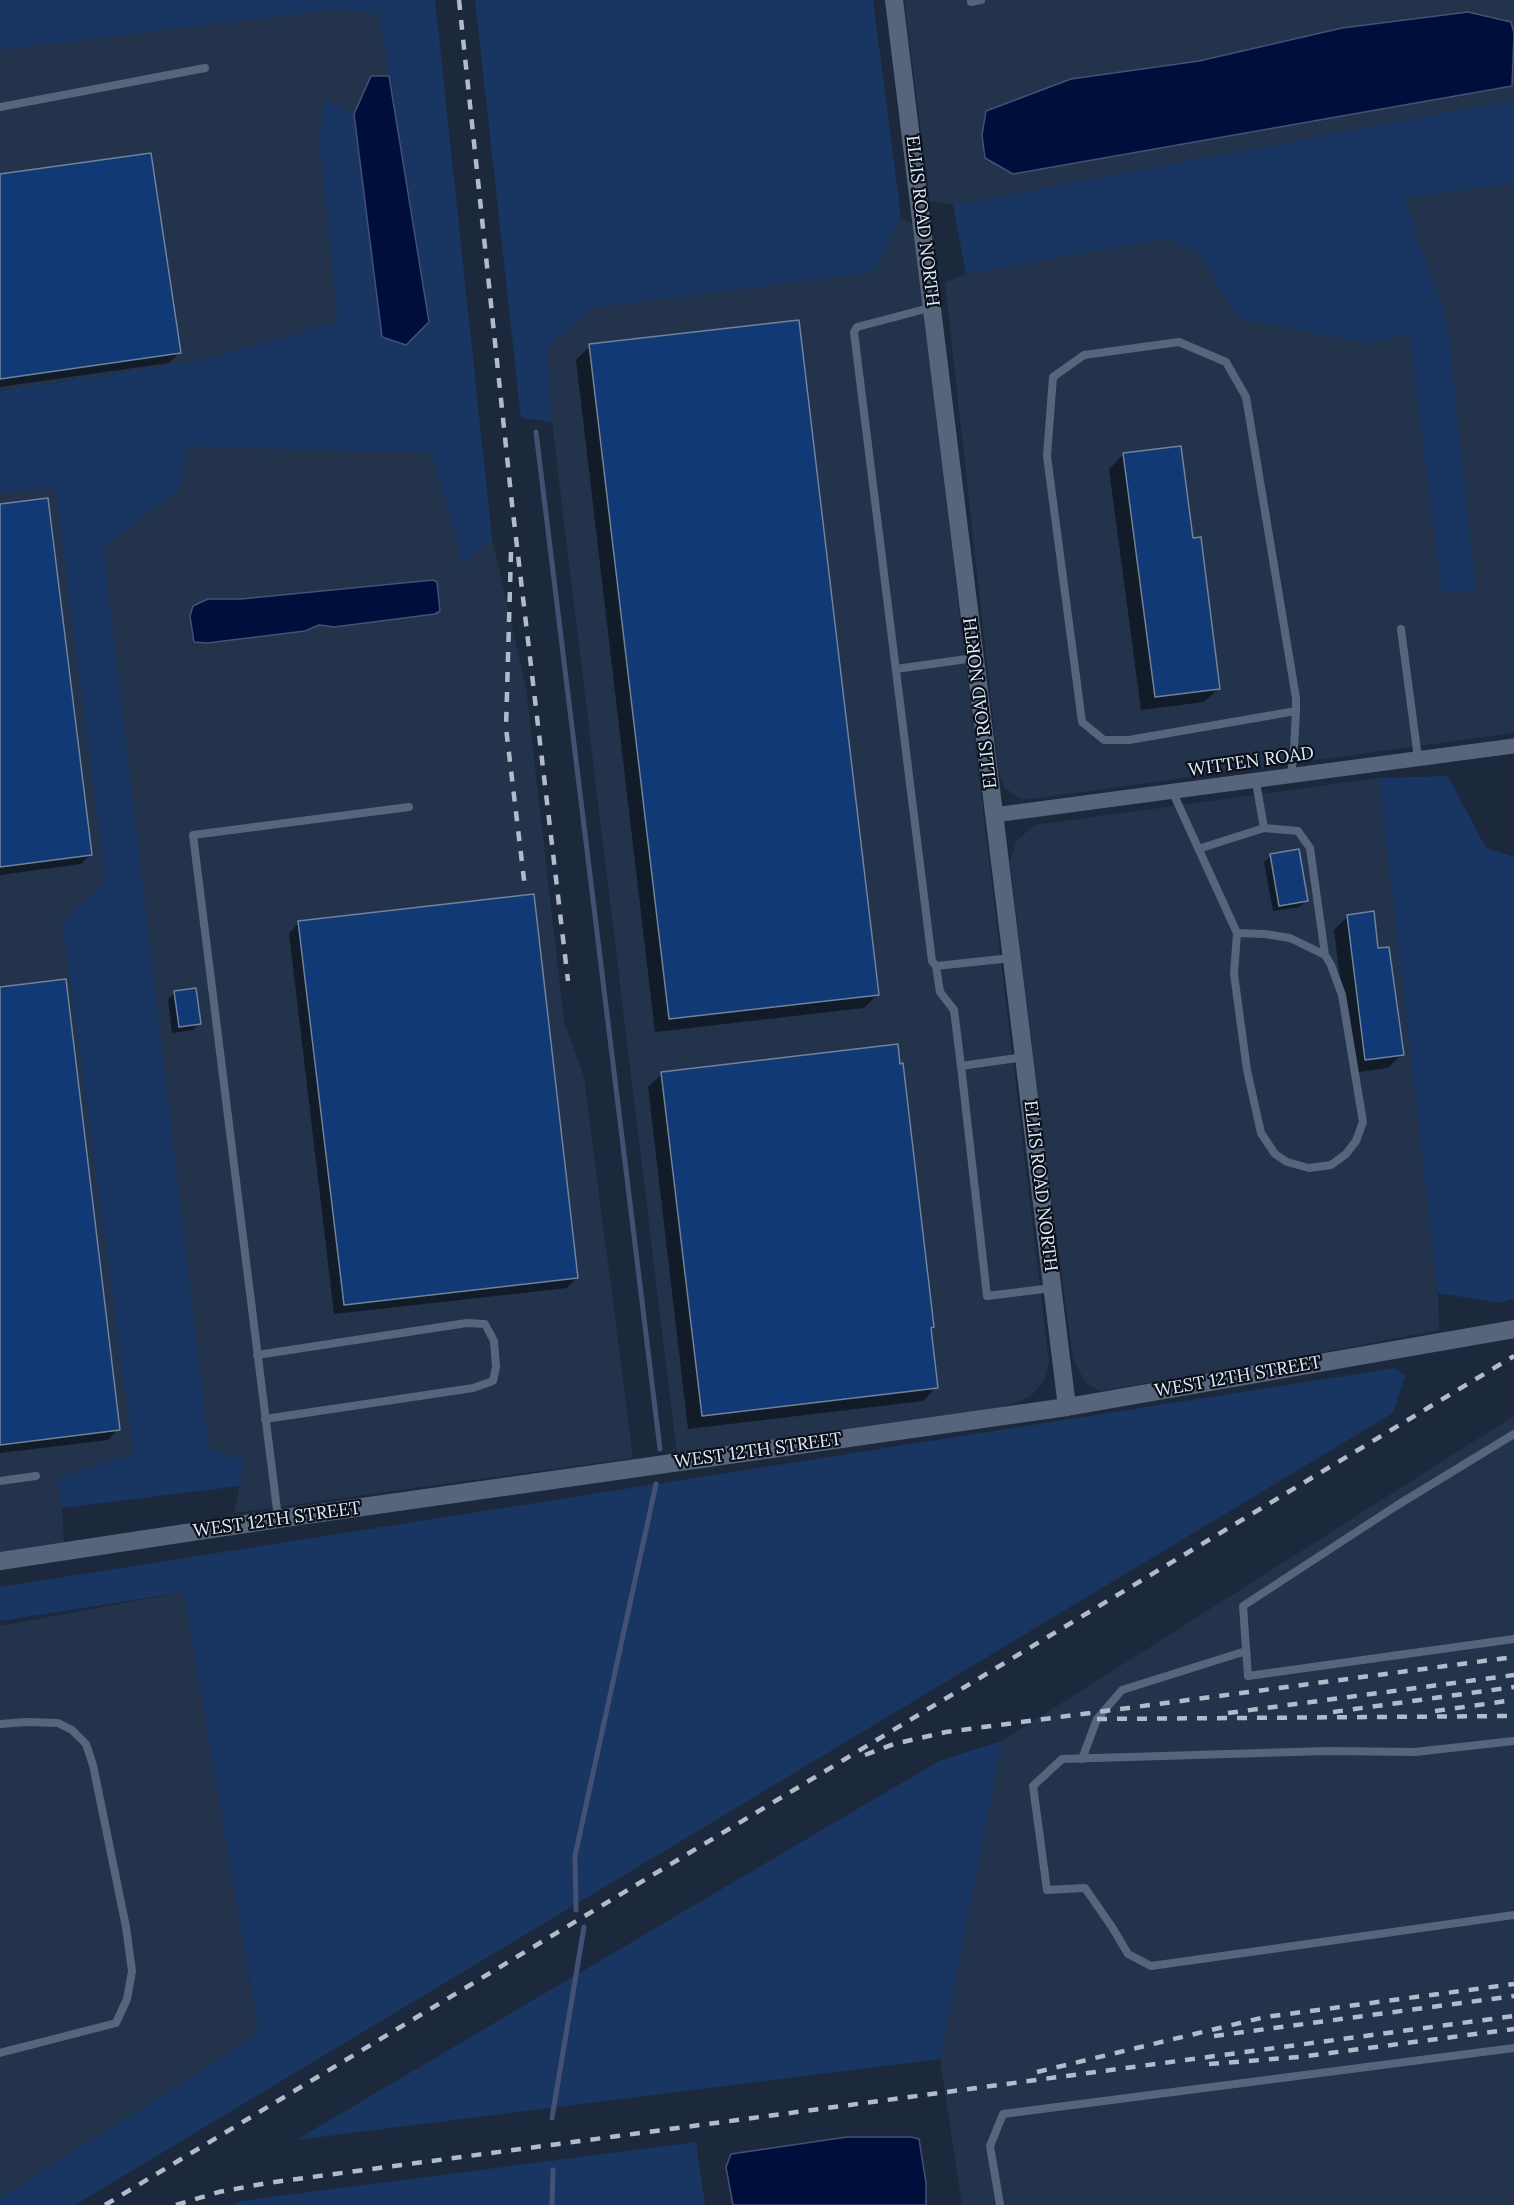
<!DOCTYPE html>
<html>
<head>
<meta charset="utf-8">
<style>
	body { margin:0 }
	canvas { display:block; background:#1c283c }
</style>
</head>
<body>
<canvas width="1514" height="2205"></canvas>
<script>
const c = document.querySelector('canvas').getContext('2d');
c.lineJoin = 'round';
function fill(path, color) { c.fillStyle = color; c.fill(path, 'evenodd'); }
const toPath = rows => new Path2D(rows.map(r => 'M' + r).join(''));
function stroke(path, color, width, dash) { c.strokeStyle = color; c.lineWidth = width; c.lineCap = dash ? 'butt' : 'round'; c.setLineDash(dash || []); c.stroke(path); }
function drawText(font, color, halo, rows, align = 'center') {
  c.font = font + ' Lora,serif'; c.lineWidth = 4.5; c.setLineDash([]); c.textBaseline = 'middle'; c.strokeStyle = halo; c.fillStyle = color; for (const [text, x, y, turn = 0] of rows) {
    c.save(); c.translate(x, y); c.rotate((+turn || 0) * Math.PI / 180); c.textAlign = isNaN(turn) ? turn : align; if (halo) c.strokeText(text, 0, 0); c.fillText(text, 0, 0); c.restore();
  }
}
const built = toPath([
	[904,0,1514,0,1514,100,953,205,930,201],
	[338,9,379,14,389,76,371,76,354,114,324,99,319,137,338,322,198,361,0,391,0,50],
	[1514,183,1514,733,1023,800,1005,788,999,773,945,282,966,274,1168,238,1201,255,1238,318,1371,344,1409,333,1442,592,1475,592,1447,322,1404,198],
	[901,217,913,224,1049,1363,1044,1381,1031,1396,1001,1408,677,1455,552,422,547,348,592,308,874,272],
	[187,446,432,453,463,563,492,538,526,688,564,1021,584,1077,633,1458,234,1513,245,1461,209,1449,103,548,179,489],
	[55,486,106,881,62,921,134,1454,57,1478,62,1508,64,1542,0,1553,0,494],
	[1379,778,1438,1293,1439,1330,1240,1368,1099,1391,1085,1382,1073,1359,1041,1122,1010,862,1016,841,1035,825],
	[1514,1416,1514,2205,962,2205,940,2059,1002,1741],
	[184,1592,259,2035,0,2198,0,1626]
]);
const green = toPath([
	[0,0,435,0,492,538,463,564,432,453,187,446,179,489,103,548,209,1449,245,1461,240,1486,62,1508,57,1478,134,1453,62,921,106,881,55,486,0,494,0,391,198,361,338,322,319,137,324,98,354,114,382,336,429,322,379,14,338,9,0,50],
	[475,0,873,0,901,217,874,272,592,308,547,348,552,422,521,418],
	[1514,100,1514,183,1404,198,1447,322,1476,592,1442,592,1409,333,1371,344,1237,318,1201,255,1168,238,966,274,953,205],
	[1448,776,1486,848,1514,857,1514,1299,1499,1303,1438,1293,1379,778],
	[1395,1368,1405,1376,1393,1413,75,2205,0,2205,0,2198,259,2034,184,1592,0,1621,0,1587],
	[1002,1741,940,2059,296,2140,939,1761],
	[696,2142,705,2205,232,2205,241,2201]
]);
const water = toPath([
	[1468,12,1511,22,1514,33,1512,86,1013,174,985,158,982,135,986,111,1071,79,1199,61,1342,28,1468,12],
	[371,76,389,76,429,322,406,345,382,337,354,114,371,76],
	[433,580,437,582,440,611,435,614,334,627,319,625,305,631,207,643,194,642,190,616,193,606,208,599,241,599,433,580],
	[847,2137,911,2137,919,2139,926,2183,926,2205,733,2205,726,2167,731,2154,847,2137]
]);
const shadow = toPath([
	[0,175,179,353,169,363,0,387],
	[590,346,878,994,864,1008,655,1032,576,360],
	[1180,448,1192,539,1218,689,1204,702,1141,710,1109,469,1123,455],
	[0,506,91,854,81,864,0,875],
	[1271,856,1306,901,1299,907,1273,911,1264,862],
	[1348,916,1377,950,1402,1054,1388,1068,1352,1073,1334,930],
	[299,923,577,1277,567,1288,334,1314,289,933],
	[0,989,118,1429,108,1440,0,1453],
	[175,993,199,1024,193,1030,172,1033,168,999],
	[899,1065,936,1387,923,1401,688,1429,648,1087,662,1074]
]);
const stream = toPath([
	[536,432,660,1449],
	[576,1910,575,1856,656,1484],
	[552,2118,584,1927],
	[552,2205,553,2170]
]);
const building = toPath([
	[151,153,181,353,0,379,0,174,151,153],
	[799,320,879,995,669,1019,589,344,799,320],
	[1181,446,1193,538,1201,537,1220,689,1155,697,1123,453,1181,446],
	[48,498,92,855,0,867,0,504,48,498],
	[1299,849,1308,901,1279,906,1270,854,1299,849],
	[534,894,578,1278,344,1305,298,921,534,894],
	[1374,911,1378,948,1389,947,1404,1055,1365,1060,1347,915,1374,911],
	[66,979,120,1430,0,1445,0,987,66,979],
	[196,988,201,1024,179,1027,174,991,196,988],
	[898,1044,900,1064,903,1063,934,1327,931,1328,938,1388,702,1416,661,1072,898,1044]
]);
const lane = toPath([
	[971,0,971,2,981,0],
	[0,107,205,68],
	[933,307,857,327,854,332,932,961,936,966,1012,958],
	[1401,629,1418,758],
	[896,669,974,658],
	[1291,776,1294,749,1296,711,1296,698,1246,397,1226,362,1179,342,1084,355,1053,377,1047,456,1082,722,1104,740,1129,740,1296,711],
	[1256,782,1264,828],
	[1173,793,1237,933,1234,974,1247,1070,1261,1133,1275,1154,1287,1162,1309,1168,1331,1165,1346,1154,1356,1141,1363,1122,1342,995,1331,965,1325,955,1290,938,1265,934,1237,933],
	[1198,849,1264,828,1298,831,1310,848,1325,955],
	[936,966,940,992,954,1010,961,1066],
	[1024,1057,961,1066,987,1296,1052,1288],
	[257,1355,467,1323,485,1324,494,1341,496,1367,493,1381,473,1388,265,1419],
	[1514,1434,1396,1506,1243,1606,1248,1676,1514,1639],
	[0,1481,36,1476],
	[278,1518,193,835,409,807],
	[0,1724,27,1722,58,1723,72,1730,86,1744,93,1765,126,1927,132,1971,127,1999,116,2023,0,2053],
	[1514,1741,1415,1752,1327,1751,1062,1759,1033,1786,1047,1890,1085,1888,1112,1927,1128,1954,1151,1966,1514,1915],
	[1082,1759,1097,1719,1122,1690,1246,1651],
	[1000,2205,990,2146,1003,2114,1514,2048]
]);
const street = toPath([
	[994,815,1514,746]
]);
const secondary = toPath([
	[894,0,1067,1407],
	[0,1561,278,1519,1067,1407,1514,1329]
]);
const rail = toPath([
	[459,0,512,504,568,981],
	[511,552,506,728,525,888],
	[1435,1711,1514,1700],
	[1333,1712,1514,1687],
	[1228,1713,1514,1675],
	[1097,1719,1514,1716],
	[865,1755,894,1744,946,1732,1514,1657],
	[1214,2036,1514,1996],
	[1209,2064,1299,2057,1514,2029],
	[1037,2072,1265,2017,1514,1984],
	[105,2205,1514,1356],
	[176,2205,219,2192,267,2183,1514,2016]
]);
const streetNames = [
	["ELLIS ROAD NORTH",922,221,83],
	["ELLIS ROAD NORTH",981,703,-97],
	["WITTEN ROAD",1251,762,-8],
	["ELLIS ROAD NORTH",1040,1186,83],
	["WEST 12TH STREET",1238,1377,-10],
	["WEST 12TH STREET",758,1451,-8],
	["WEST 12TH STREET",277,1520,-8]
];
fill(built, '#23334c');
fill(green, '#193662');
fill(water, '#000e3b');
stroke(water, '#445174', 1.5);
fill(shadow, '#0007');
stroke(stream, '#445174', 5);
fill(building, '#113976');
stroke(building, '#728299', 1.5);
stroke(lane, '#57657c', 8);
stroke(street, '#57657c', 15);
stroke(secondary, '#57657c', 18);
stroke(rail, '#b2bbca', 4.5, [10, 10]);
drawText('18px', '#e3ecf9', '#0b111a', streetNames);
</script>
</body>
</html>
